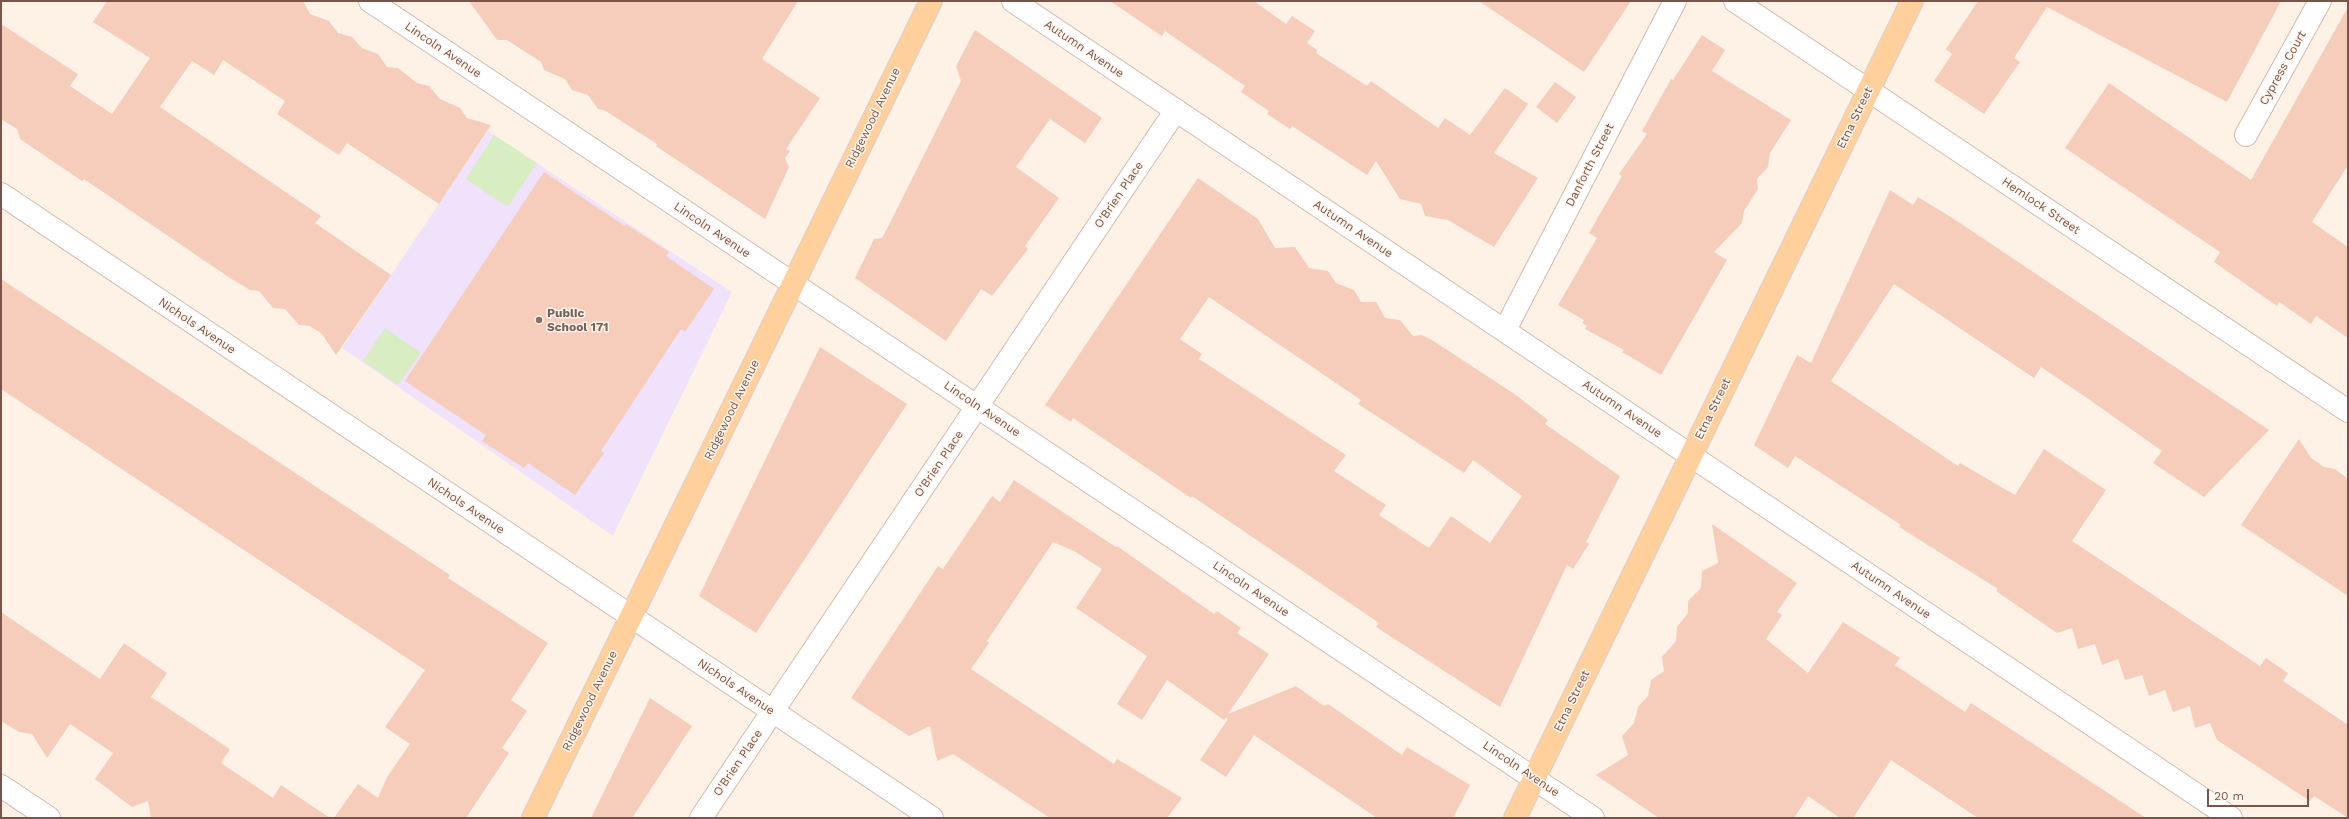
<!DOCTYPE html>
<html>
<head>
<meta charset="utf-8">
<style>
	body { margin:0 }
	#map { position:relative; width:2349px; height:819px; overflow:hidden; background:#fef2e6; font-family:"Work Sans",sans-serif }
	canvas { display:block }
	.frame { position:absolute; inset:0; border:2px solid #7a5448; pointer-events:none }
	.scale { position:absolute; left:2207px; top:789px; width:102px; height:18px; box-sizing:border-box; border:2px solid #7a5448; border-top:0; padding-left:5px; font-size:12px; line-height:14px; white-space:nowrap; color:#7a5448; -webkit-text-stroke:3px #fff6ee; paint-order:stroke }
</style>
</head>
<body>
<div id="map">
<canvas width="2349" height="819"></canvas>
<div class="frame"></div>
<div class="scale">20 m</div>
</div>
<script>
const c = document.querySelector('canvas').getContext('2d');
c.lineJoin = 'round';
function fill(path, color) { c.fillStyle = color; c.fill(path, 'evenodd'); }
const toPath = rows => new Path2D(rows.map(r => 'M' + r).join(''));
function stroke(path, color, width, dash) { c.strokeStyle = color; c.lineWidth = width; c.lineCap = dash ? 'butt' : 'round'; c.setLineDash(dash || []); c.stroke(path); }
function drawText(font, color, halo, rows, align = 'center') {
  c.font = font + ' "Work Sans",sans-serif'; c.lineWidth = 3; c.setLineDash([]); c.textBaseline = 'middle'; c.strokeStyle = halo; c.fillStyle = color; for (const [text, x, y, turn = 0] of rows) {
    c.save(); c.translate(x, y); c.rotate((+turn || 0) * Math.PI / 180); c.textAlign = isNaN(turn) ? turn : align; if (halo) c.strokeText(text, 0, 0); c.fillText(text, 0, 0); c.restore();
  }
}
const education = toPath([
	[488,131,732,292,613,536,342,348]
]);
const green = toPath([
	[494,135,537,163,508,207,466,179],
	[385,328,421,353,398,385,363,361]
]);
const building = toPath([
	[107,1,303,1,310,14,329,21,338,33,352,37,362,48,378,54,387,67,398,68,417,83,429,86,440,99,460,108,467,118,491,125,439,204,347,143,339,155,323,145,277,114,285,101,223,60,214,75,192,61,160,107,321,216,315,223,391,275,336,355,322,334,310,326,299,325,285,309,273,308,259,291,250,290,230,278,84,179,82,181,20,139,17,129,1,119,1,24,78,74,70,86,112,114,150,58,93,22],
	[469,1,798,1,762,59,820,98,786,149,790,151,785,158,789,167,765,219,656,146,657,144,604,110,598,109,588,95,572,90,565,79,544,70,541,62,507,40,497,40],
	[1110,1,1254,1,1286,24,1292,16,1315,31,1307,43,1317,50,1316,53,1367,86,1371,81,1438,128,1445,118,1470,135,1505,88,1528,104,1494,153,1538,178,1494,247,1448,220,1425,216,1421,204,1400,199,1376,161,1367,175,1292,126,1290,129,1267,114,1269,111,1241,92,1245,86,1165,31,1162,36],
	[1479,1,1631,1,1584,72],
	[1978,1,2281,1,2227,102,2047,7,2014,58,2020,62,1984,114,1934,81,1952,54,1946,49],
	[2348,7,2348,165,2312,222,2348,247,2348,338,2316,316,2311,324,2279,302,2277,306,2214,262,2220,252,2065,148,2109,83,2251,180],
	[975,30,1102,118,1085,143,1050,119,1016,167,1059,198,1025,246,1028,249,992,296,981,289,946,341,855,278,874,239,882,238,889,225,961,81,956,66],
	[1702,35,1725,50,1712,71,1791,120,1770,153,1768,167,1757,179,1758,189,1744,211,1742,223,1714,252,1727,260,1661,375,1622,352,1624,350,1585,329,1587,326,1582,323,1584,320,1558,305,1597,238,1589,233,1622,176,1619,174,1647,134,1642,131,1671,79,1673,80],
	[1555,82,1576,97,1557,123,1536,107],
	[544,172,625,226,626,224,669,252,666,256,714,289,685,332,681,329,601,451,604,453,575,495,528,463,524,468,482,441,486,435,405,381],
	[1198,178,1258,219,1275,248,1295,247,1309,268,1328,271,1336,283,1354,290,1361,302,1376,302,1385,318,1400,320,1413,336,1422,335,1432,340,1516,395,1548,420,1545,424,1620,476,1586,542,1589,544,1573,569,1567,565,1500,707,1376,627,1379,623,1192,496,1191,498,1073,418,1071,422,1045,405],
	[1209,297,1361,400,1358,404,1464,473,1473,460,1522,496,1490,543,1451,516,1429,548,1379,515,1386,505,1334,471,1346,455,1199,359,1202,354,1180,339],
	[1890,190,1913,205,1918,197,1954,219,2269,430,2204,497,2153,463,2162,451,2087,398,2041,367,2034,378,1894,284,1831,381,1958,466,1960,463,2015,495,2044,449,2106,490,2072,541,2260,666,2266,658,2288,673,2283,681,2348,725,2348,818,2314,796,2310,801,2217,740,2210,723,2195,728,2190,706,2173,712,2165,690,2149,696,2142,675,2125,680,2118,659,2102,665,2095,644,2078,649,2072,628,2057,633,1996,591,1998,589,1899,527,1901,525,1795,456,1788,468,1754,445,1797,355,1811,363],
	[1,279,450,575,448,578,548,643,511,700,527,711,502,748,509,753,466,818,334,818,358,784,378,798,387,777,410,744,385,727,425,670,1,389],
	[820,347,907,404,756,633,699,596],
	[2299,439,2311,458,2324,467,2335,469,2348,479,2348,596,2241,525],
	[1014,480,1116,547,1117,546,1214,614,1217,611,1241,628,1237,633,1269,654,1228,714,1296,686,1324,706,1328,704,1402,755,1407,747,1470,785,1453,818,1377,818,1254,735,1226,777,1200,760,1228,719,1226,717,1224,720,1167,680,1142,720,1117,704,1147,656,1076,608,1102,569,1074,551,1053,542,987,641,989,643,971,669,1114,764,1117,759,1182,798,1167,818,1050,818,953,754,937,761,930,726,909,736,851,698,938,566,943,569,992,496,1000,502],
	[1712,524,1797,583,1777,612,1782,615,1766,639,1808,673,1843,622,1900,658,1895,665,1965,712,1971,703,2146,818,1978,818,1891,760,1853,818,1840,818,1808,796,1794,818,1659,818,1596,775,1628,755,1622,736,1634,723,1638,707,1648,696,1651,680,1664,671,1662,657,1676,641,1677,627,1688,613,1688,601,1701,588,1702,571,1718,563],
	[1,612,100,679,124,643,167,673,151,697,230,749,221,763,273,798,281,785,330,818,151,818,148,801,132,807,95,779,113,753,70,724,47,758,32,734,19,732,1,721],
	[650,698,692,726,632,818,591,818]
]);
const minor = toPath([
	[370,1,1593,818],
	[1013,1,2231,818],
	[1735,1,2348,411],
	[2246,135,2320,1],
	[1,194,932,818],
	[1505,330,1675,1],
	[1,786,49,818],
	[701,818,1176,110]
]);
const major = toPath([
	[533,818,931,1],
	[1515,818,1912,1]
]);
const markers = [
	[539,320,4,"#8d6e63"]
];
const streetNames = [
	["Autumn Avenue",1084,49,34],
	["Lincoln Avenue",443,50,34],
	["Cypress Court",2283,68,-61],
	["Ridgewood Avenue",873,118,-64],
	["Etna Street",1855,118,-64],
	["Danforth Street",1590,165,-63],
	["O'Brien Place",1119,195,-56],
	["Hemlock Street",2041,206,34],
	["Autumn Avenue",1353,229,34],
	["Lincoln Avenue",712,230,34],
	["Nichols Avenue",197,326,34],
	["Lincoln Avenue",982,409,34],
	["Autumn Avenue",1622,409,34],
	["Etna Street",1713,409,-64],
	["Ridgewood Avenue",732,410,-64],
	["O'Brien Place",939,464,-56],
	["Nichols Avenue",466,506,34],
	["Lincoln Avenue",1251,589,34],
	["Autumn Avenue",1891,590,34],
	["Nichols Avenue",736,687,34],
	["Ridgewood Avenue",590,701,-64],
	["Etna Street",1572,701,-64],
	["O'Brien Place",738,763,-56],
	["Lincoln Avenue",1521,769,34]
];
const educationNames = [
	["Public",547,313],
	["School 171",547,327]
];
fill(education, '#efe2fa');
fill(green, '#d9edc3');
fill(building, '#f6ccbb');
stroke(minor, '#d4baad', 24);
stroke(major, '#dacfcc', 24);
stroke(minor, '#fff', 22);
stroke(major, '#ffcf9c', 22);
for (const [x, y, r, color] of markers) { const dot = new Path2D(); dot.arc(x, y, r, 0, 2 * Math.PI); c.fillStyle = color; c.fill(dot); stroke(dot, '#fff6ee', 1.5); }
drawText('12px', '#7a5448', '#fff6ee', streetNames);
drawText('bold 12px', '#785e54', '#fff6ee', educationNames, 'left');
</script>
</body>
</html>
